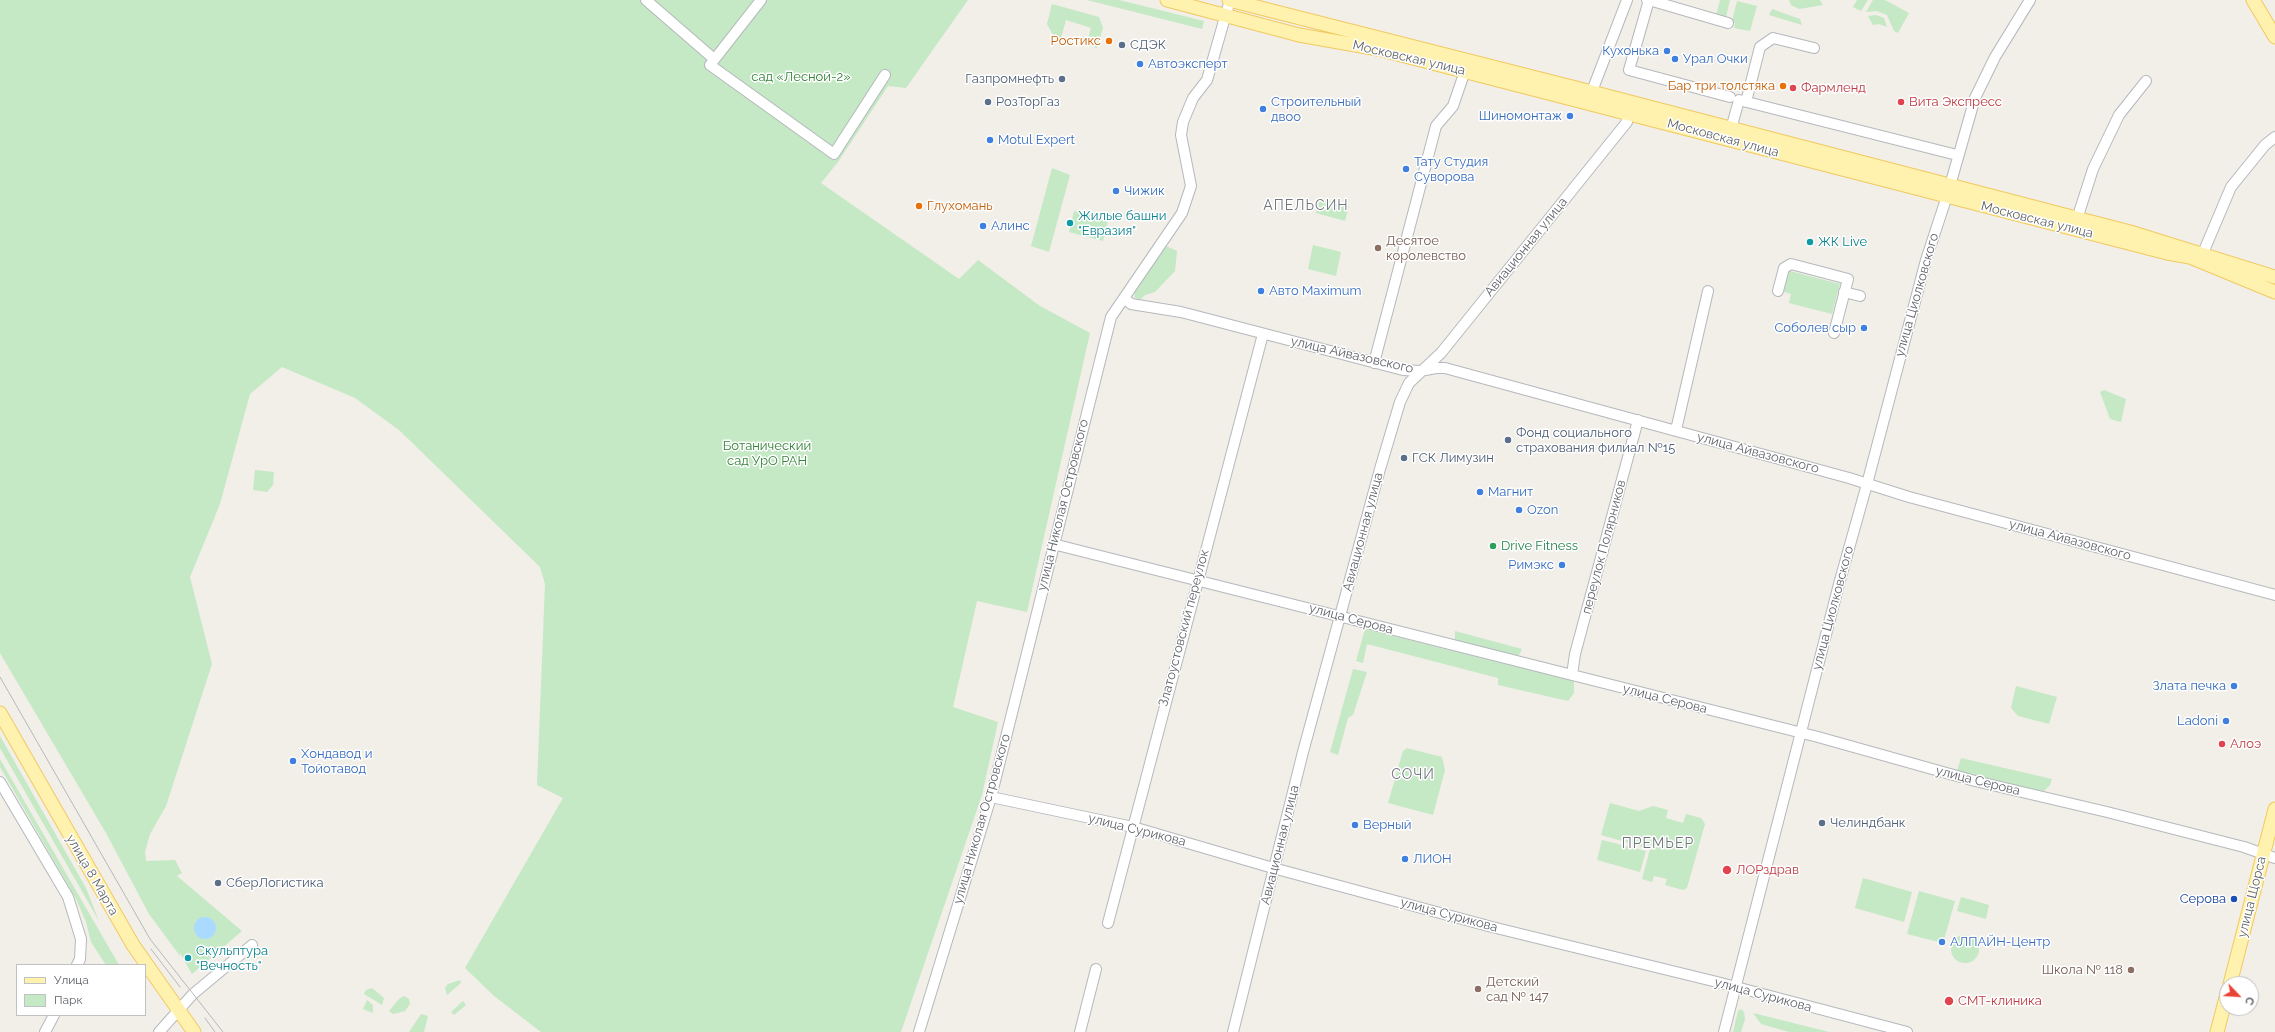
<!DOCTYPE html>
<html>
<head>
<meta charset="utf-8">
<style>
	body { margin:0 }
	#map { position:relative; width:2275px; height:1032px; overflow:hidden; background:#f1efe8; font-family:Raleway,sans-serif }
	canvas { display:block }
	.legend { position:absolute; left:16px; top:964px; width:130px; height:52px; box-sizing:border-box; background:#fff; border:1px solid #bfc1c3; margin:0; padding:5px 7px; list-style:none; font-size:12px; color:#5f6368 }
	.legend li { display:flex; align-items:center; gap:8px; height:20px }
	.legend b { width:20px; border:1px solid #bfc1c3 }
	.north { position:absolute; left:2219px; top:976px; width:40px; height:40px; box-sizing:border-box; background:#fff; border:1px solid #bfc1c3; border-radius:50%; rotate:115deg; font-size:11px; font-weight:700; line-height:16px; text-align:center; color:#5f6368 }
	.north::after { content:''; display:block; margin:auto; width:14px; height:18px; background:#ea4335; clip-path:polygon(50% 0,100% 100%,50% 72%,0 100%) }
</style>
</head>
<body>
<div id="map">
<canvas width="2275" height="1032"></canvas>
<ul class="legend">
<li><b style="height:5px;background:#fff2af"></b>Улица</li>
<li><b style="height:11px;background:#c5e8c5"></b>Парк</li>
</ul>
<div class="north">С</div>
</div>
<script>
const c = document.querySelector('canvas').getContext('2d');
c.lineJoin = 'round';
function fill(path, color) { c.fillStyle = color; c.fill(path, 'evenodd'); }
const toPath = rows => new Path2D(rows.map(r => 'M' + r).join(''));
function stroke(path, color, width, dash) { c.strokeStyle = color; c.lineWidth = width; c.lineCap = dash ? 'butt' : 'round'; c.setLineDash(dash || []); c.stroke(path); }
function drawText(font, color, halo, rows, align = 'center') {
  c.font = font + ' Raleway,sans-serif'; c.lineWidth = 3; c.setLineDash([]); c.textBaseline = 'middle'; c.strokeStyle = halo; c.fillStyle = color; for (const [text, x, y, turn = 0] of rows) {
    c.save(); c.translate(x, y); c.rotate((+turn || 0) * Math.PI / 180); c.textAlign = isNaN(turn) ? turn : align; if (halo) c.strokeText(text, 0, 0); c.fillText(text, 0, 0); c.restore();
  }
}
const green = toPath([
	[0,0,968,0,906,88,888,86,838,162,821,183,959,279,978,260,1040,306,1090,333,1027,612,977,601,953,707,998,722,982,795,901,1032,541,1032,494,996,465,968,563,798,537,785,545,584,540,567,399,430,355,398,282,367,250,394,220,504,190,577,212,664,166,806,150,834,145,852,146,861,175,860,182,873,177,876,242,931,192,974,180,953,180,956,149,914,106,833,0,653],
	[1087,0,1119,0,1204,21,1202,29],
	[1720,0,1730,0,1726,17,1716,15],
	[1789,0,1820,0,1823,5,1799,9,1791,5],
	[1857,0,1868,0,1861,11,1853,7],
	[1873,0,1885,0,1909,13,1898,33,1894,31,1887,15,1877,11,1866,12],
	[1737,1,1757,6,1750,31,1734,28,1735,23,1732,21],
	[1052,4,1099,17,1103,28,1097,48,1086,45,1091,28,1066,20,1061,38,1053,35,1047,24],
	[1772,9,1800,19,1802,25,1769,15],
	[1876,15,1884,18,1887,27,1879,24,1873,25,1868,16],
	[1052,168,1070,175,1049,252,1031,246],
	[1320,198,1349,206,1345,221,1316,213],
	[1074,211,1108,220,1103,241,1069,232],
	[1313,245,1341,252,1336,276,1308,269],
	[1166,246,1177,251,1175,271,1155,292,1145,295,1140,300,1134,297,1136,285],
	[1786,270,1840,284,1832,314,1789,303,1791,294,1781,291],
	[2104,390,2126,399,2121,422,2110,419,2100,392],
	[255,470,274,472,273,485,267,492,253,490],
	[1365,629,1574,681,1574,693,1568,701,1498,685,1498,678,1367,644,1363,663,1356,661],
	[1455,631,1522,649,1518,657,1455,642],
	[1353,669,1367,672,1353,715,1348,718,1338,755,1330,752],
	[2016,686,2057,697,2049,724,2018,716,2011,708],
	[0,736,86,888,99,921,0,748],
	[1407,748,1442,757,1445,770,1433,815,1388,803,1403,751],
	[1961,758,2052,779,2050,785,2044,791,2036,790,1957,771],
	[0,759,119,965,106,965,91,942,86,922,76,899,0,767],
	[1610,803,1639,811,1653,806,1668,810,1666,818,1683,823,1686,814,1701,818,1705,824,1687,888,1683,890,1665,885,1667,879,1654,876,1652,882,1642,879,1650,849,1601,835],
	[1602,840,1646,851,1640,872,1597,860],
	[1863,878,1912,892,1904,922,1855,908],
	[1919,891,1955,901,1943,943,1907,934],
	[1961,897,1989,905,1986,919,1957,911],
	'1951 949a14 14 0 1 1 28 0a14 14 0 1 1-28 0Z',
	[460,980,461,983,447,995,445,988,448,984],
	[372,988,384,998,382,1005,364,994,366,990],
	[404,996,409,999,410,1004,405,1011,393,1014,389,1011,399,999],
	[367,1000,373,1005,373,1013,363,1009],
	[463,1001,466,1005,454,1015,451,1012],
	[1741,1009,1744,1012,1745,1019,1741,1032,1733,1032,1738,1011],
	[1753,1013,1829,1032,1789,1032,1761,1024],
	[421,1014,428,1016,424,1032,409,1032]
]);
const water = toPath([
	'194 928a11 11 0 1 1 22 0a11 11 0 1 1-22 0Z'
]);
const minor = toPath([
	[646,0,714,59],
	[761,0,710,65,834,154,885,75],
	[1647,0,1649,0,1629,70,1730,97],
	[1649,0,1728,23],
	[1589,99,1627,0],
	[1746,102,1760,47,1773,38,1814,48],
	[1731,129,1739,100,1957,155],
	[2077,219,2093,169,2119,115,2146,81],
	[2203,253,2231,187,2265,145,2275,137],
	[1778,291,1784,268,1791,264,1848,279,1834,333],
	[1844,292,1860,296],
	[1124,298,1131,304,1181,312,1403,370,1420,371,1436,368,1445,368,1849,478,1909,497,2275,595],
	[1374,363,1436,126,1453,106,1465,71],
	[1676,430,1708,291],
	[1053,544,1818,737,1975,781,2107,812,2244,847,2275,858],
	[1572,675,1575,654,1638,420],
	[0,782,68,897,81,939,80,959,77,965],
	[991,797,1133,827,1273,868,1492,927,1717,982,1907,1032],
	[1108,923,1263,334],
	[45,1032,54,1015],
	[159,1032,193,994,252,945],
	[919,1032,991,797,1111,317,1182,213,1191,186,1181,135,1183,122,1193,98,1207,80,1230,0],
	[1080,1032,1096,969],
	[1233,1032,1303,752,1380,469,1400,402,1409,383,1441,353,1627,122,1628,108],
	[1724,1032,1839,584,1867,484,1926,260,1947,196,1975,98,1995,57,2030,0]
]);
const major = toPath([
	[1167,0,1299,35,1378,49,2167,253,2190,257,2275,292],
	[1229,0,1584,90,2130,232,2275,277],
	[2253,0,2275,37],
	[0,713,133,945,194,1032],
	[2230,984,2275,809],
	[2217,1032,2227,994]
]);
const tram = toPath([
	[0,677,150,939,223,1032],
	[151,949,180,987],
	[205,1018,215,1032]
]);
const markers = [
	[1109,41,4,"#e8710a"],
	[1122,45,4,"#5c6f8a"],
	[1667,51,4,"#3f7fe0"],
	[1675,59,4,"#3f7fe0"],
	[1140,64,4,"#3f7fe0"],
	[1062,79,4,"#5c6f8a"],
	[1783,86,4,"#e8710a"],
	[1793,88,4,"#e0444e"],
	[988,102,4,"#5c6f8a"],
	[1901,102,4,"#e0444e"],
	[1263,109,4,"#3f7fe0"],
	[1570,116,4,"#3f7fe0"],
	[990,140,4,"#3f7fe0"],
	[1406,169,4,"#3f7fe0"],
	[1116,191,4,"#3f7fe0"],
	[919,206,4,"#e8710a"],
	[1070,223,4,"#0f9aa8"],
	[983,226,4,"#3f7fe0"],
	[1810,242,4,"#0f9aa8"],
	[1378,248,4,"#8d6e63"],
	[1261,291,4,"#3f7fe0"],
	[1864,328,4,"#3f7fe0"],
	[1508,440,4,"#5c6f8a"],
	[1404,458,4,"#5c6f8a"],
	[1480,492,4,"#3f7fe0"],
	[1519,510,4,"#3f7fe0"],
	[1493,546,4,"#2e9e5b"],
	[1562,565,4,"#3f7fe0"],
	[2234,686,4,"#3f7fe0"],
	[2226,721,4,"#3f7fe0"],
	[2222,744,4,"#e0444e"],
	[293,761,4,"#3f7fe0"],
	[1822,823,4,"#5c6f8a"],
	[1355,825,4,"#3f7fe0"],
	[1405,859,4,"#3f7fe0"],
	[1727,870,5,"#e0444e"],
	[218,883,4,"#5c6f8a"],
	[2234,899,4,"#1a4fb4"],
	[1942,942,4,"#3f7fe0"],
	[188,958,4,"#0f9aa8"],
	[2131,970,4,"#8d6e63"],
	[1478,989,4,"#8d6e63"],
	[1949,1001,5,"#e0444e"]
];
const foodNames = [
	["Ростикс",1101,41],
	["Бар три толстяка",1775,86],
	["Глухомань",927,206,"left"]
];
const serviceNames = [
	["СДЭК",1130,45],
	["Газпромнефть",1054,79,"right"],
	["РозТорГаз",996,102],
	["Фонд социального",1516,433],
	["страхования филиал №15",1516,448],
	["ГСК Лимузин",1412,458],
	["Челиндбанк",1830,823],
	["СберЛогистика",226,883]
];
const shopNames = [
	["Кухонька",1659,51,"right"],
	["Урал Очки",1683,59],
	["Автоэксперт",1148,64],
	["Строительный",1271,102],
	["двоо",1271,117],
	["Шиномонтаж",1562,116,"right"],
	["Motul Expert",998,140],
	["Тату Студия",1414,162],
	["Суворова",1414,177],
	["Чижик",1124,191],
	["Алинс",991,226],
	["Авто Maximum",1269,291],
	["Соболев сыр",1856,328,"right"],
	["Магнит",1488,492],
	["Ozon",1527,510],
	["Римэкс",1554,565,"right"],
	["Злата печка",2226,686,"right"],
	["Ladoni",2218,721,"right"],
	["Хондавод и",301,754],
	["Тойотавод",301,769],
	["Верный",1363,825],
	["ЛИОН",1413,859],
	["АЛПАЙН-Центр",1950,942]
];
const streetNames = [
	["Московская улица",1409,58,13],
	["Московская улица",1723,138,15],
	["Московская улица",2037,220,14],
	["Авиационная улица",1526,247,-51],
	["улица Циолковского",1917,295,-74],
	["улица Айвазовского",1352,355,13],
	["улица Айвазовского",1758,453,15],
	["улица Николая Островского",1063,505,-76],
	["Авиационная улица",1363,532,-75],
	["улица Айвазовского",2070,540,15],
	["переулок Полярников",1604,547,-75],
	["улица Циолковского",1833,608,-75],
	["улица Серова",1351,619,15],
	["Златоустовский переулок",1184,628,-75],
	["улица Серова",1665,699,14],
	["улица Серова",1978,781,14],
	["улица Николая Островского",982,819,-74],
	["улица Сурикова",1137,830,14],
	["Авиационная улица",1280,845,-76],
	["улица 8 Марта",92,875,60],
	["улица Щорса",2252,897,-76],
	["улица Сурикова",1449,915,15],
	["улица Сурикова",1763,995,15]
];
const parkNames = [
	["сад «Лесной-2»",801,77],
	["Ботанический",767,446],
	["сад УрО РАН",767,461]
];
const healthNames = [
	["Фармленд",1801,88],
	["Вита Экспресс",1909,102],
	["Алоэ",2230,744],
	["ЛОРздрав",1736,870],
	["СМТ-клиника",1958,1001]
];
const cultureNames = [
	["Жилые башни",1078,216],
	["\"Евразия\"",1078,231],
	["ЖК Live",1818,242],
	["Скульптура",196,951],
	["\"Вечность\"",196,966]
];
const educationNames = [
	["Десятое",1386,241],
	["королевство",1386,256],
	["Школа № 118",2123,970,"right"],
	["Детский",1486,982],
	["сад № 147",1486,997]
];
const leisureNames = [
	["Drive Fitness",1501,546]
];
const transitNames = [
	["Серова",2226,899]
];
const neighbourhoodNames = [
	["АПЕЛЬСИН",1306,206],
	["СОЧИ",1413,775],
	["ПРЕМЬЕР",1658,844]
];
fill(green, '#c5e8c5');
fill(water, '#aadaff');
stroke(minor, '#b5b8bc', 12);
stroke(major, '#f2c960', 15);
stroke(minor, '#fff', 10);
stroke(major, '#fff2af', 13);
stroke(tram, '#b6b7b8', 1);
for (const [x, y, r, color] of markers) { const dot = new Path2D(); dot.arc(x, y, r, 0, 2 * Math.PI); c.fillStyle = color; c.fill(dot); stroke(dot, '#fff', 1.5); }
drawText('13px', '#c56008', '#fff', foodNames, 'right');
drawText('13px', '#4e5e75', '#fff', serviceNames, 'left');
drawText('13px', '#366cbe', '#fff', shopNames, 'left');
drawText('13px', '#5f6368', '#fff', streetNames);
drawText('13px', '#348238', '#fff', parkNames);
drawText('13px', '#be3a42', '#fff', healthNames, 'left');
drawText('13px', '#0d838f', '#fff', cultureNames, 'left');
drawText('13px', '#785e54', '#fff', educationNames, 'left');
drawText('13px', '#27864d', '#fff', leisureNames, 'left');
drawText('13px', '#164399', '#fff', transitNames, 'right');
c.letterSpacing = '1px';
drawText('14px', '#70757a', '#fff', neighbourhoodNames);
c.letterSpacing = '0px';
</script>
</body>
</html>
